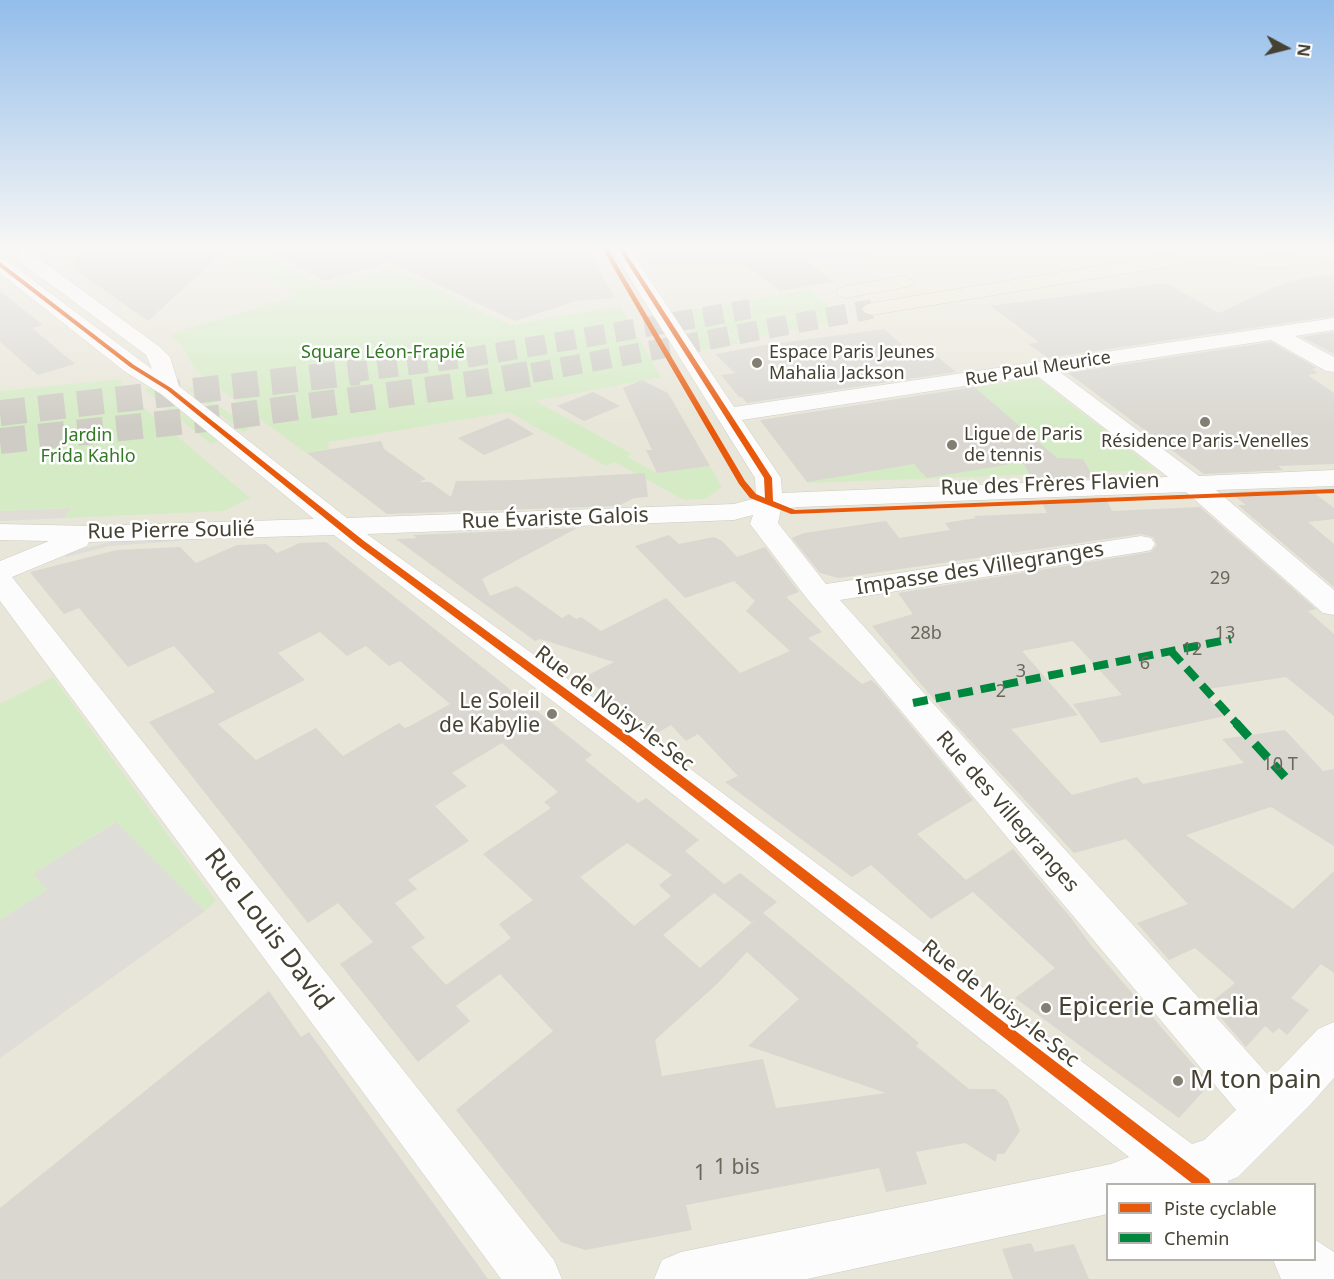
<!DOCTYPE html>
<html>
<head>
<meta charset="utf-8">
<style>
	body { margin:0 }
	#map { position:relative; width:1334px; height:1279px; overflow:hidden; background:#f0eee8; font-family:"Noto Sans",sans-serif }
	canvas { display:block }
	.legend { position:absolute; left:1106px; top:1183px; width:210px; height:78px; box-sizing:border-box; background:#fff; border:2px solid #b5b3ad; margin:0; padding:8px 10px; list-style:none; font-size:18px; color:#454233 }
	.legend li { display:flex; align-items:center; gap:12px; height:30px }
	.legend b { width:30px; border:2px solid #b5b3ad }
	.north { position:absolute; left:1256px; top:18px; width:60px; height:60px; -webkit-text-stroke:4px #fff; paint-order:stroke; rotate:97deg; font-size:16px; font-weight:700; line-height:24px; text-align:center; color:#454233 }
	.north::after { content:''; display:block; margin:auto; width:21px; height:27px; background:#454233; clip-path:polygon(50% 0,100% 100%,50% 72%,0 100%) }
</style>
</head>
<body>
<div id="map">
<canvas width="1334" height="1279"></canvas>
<ul class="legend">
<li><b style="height:8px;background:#e8590c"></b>Piste cyclable</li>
<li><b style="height:8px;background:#00873e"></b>Chemin</li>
</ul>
<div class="north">N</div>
</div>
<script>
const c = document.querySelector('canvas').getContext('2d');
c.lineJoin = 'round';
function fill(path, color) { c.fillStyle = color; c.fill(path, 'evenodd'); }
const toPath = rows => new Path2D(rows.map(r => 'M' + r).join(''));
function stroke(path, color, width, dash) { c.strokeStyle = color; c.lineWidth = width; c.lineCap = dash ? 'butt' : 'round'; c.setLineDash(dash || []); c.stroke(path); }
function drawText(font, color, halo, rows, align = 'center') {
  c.font = font + ' "Noto Sans",sans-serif'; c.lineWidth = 5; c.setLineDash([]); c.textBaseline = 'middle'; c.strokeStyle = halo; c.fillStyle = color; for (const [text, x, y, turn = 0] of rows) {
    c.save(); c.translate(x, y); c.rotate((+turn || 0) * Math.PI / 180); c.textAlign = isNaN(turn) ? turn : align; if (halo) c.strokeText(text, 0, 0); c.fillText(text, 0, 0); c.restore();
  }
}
const residential = toPath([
	[0,248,1334,248,1334,1279,0,1279],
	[1108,1184,1314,1184,1314,1260,1108,1260]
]);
const industrial = toPath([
	[72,508,64,518,0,521,0,511]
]);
const green = toPath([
	[224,253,260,254,324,288,393,268,510,325,620,306,661,377,535,401,632,454,627,457,657,473,710,466,722,487,705,499,684,500,615,462,606,466,509,412,328,442,329,449,306,453,197,372,179,342,169,335,299,295],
	[808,290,848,320,738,340,703,308],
	[700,308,739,343,703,350,678,312],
	[1037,378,1156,470,808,483,761,421],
	[121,379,126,393,250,498,224,511,64,518,71,508,0,511,0,391],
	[194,387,250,429,243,432,187,389],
	[151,388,218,441,211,444,144,390],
	[53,677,216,901,205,911,115,822,33,874,47,890,0,920,0,704]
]);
const parking = toPath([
	[636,248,909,248,828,262,647,265],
	[181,538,179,541,110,546,66,557,66,553,110,542],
	[116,822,205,911,0,1058,0,920,47,890,33,874]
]);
const building = toPath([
	[574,248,589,252,615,298,576,301,515,321,390,262,325,281,277,255],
	[93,251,149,252,222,253,148,321,76,270,76,257],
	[807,262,834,282,780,291,742,263],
	[1334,274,1334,316,1048,358,1028,344,1039,342,990,306,1166,283,1219,313,1273,288,1304,278],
	[0,291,43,325,32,328,75,364,38,375,0,342],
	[884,329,918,359,938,357,956,372,747,403,742,397,739,397,721,375,735,373,715,354,765,345],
	[1334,332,1334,354,1302,337],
	[1271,342,1317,368,1312,369,1318,373,1308,375,1334,393,1334,464,1278,466,1283,470,1204,474,1068,373],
	[642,380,668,393,710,466,657,473,646,450,652,450,623,388],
	[974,387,1057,458,1083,459,1094,478,1032,480,1023,462,927,478,914,464,807,482,760,420],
	[593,392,620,406,584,421,557,406],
	[508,418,534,434,484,455,458,438],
	[381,441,384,449,426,479,419,482,430,482,451,497,456,481,519,480,645,473,648,497,634,498,618,506,387,514,307,453],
	[1309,489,1334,508,1334,519,1308,522,1334,544,1334,587,1238,505,1246,505,1229,492],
	[1105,497,1112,511,1200,507,1316,609,1308,611,1334,634,1334,716,1286,677,1201,690,1225,716,1101,743,1073,704,1122,695,1073,641,1022,651,1078,715,1011,729,1072,795,1137,777,1143,784,1244,763,1222,739,1285,730,1323,771,1334,769,1334,846,1271,807,1186,835,1293,909,1334,871,1334,973,1321,964,1291,998,1309,1010,1287,1035,1279,1028,1273,1033,1265,1026,1246,1047,1209,1004,1235,983,1195,948,1169,960,1137,923,1188,904,1126,839,1074,853,954,723,872,626,913,614,898,593,1151,552,1157,545,1153,537,1141,534,839,578,820,573,792,538,804,533,886,521,899,538,950,530,945,523,976,518,974,516,1047,513,1041,500],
	[577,528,482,579,490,596,517,586,562,618,569,614,576,619,581,617,601,631,666,598,740,673,790,651,746,611,755,601,734,581,685,598,635,546,669,535,679,544,714,537,722,541,737,557,765,547,799,592,786,597,822,632,808,638,862,684,871,680,876,684,973,800,917,834,966,880,1013,849,1071,918,1090,944,1210,1084,1179,1118,1015,998,1055,968,973,892,931,919,871,865,852,877,725,782,738,776,698,734,686,741,671,725,657,733,584,677,614,662,540,639,535,641,396,539,417,538,413,535],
	[326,542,592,755,585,760,638,803,646,798,699,840,685,851,724,884,719,888,740,873,777,902,763,913,886,1015,919,1043,916,1046,969,1089,995,1089,1007,1099,1020,1131,1004,1154,997,1154,996,1162,965,1143,916,1152,927,1184,886,1192,879,1168,686,1205,692,1230,585,1250,561,1242,456,1110,553,1031,500,974,456,1006,470,1021,418,1062,340,964,373,942,338,903,308,923,149,722,215,692,174,646,128,667,79,608,64,614,30,572,117,550,180,547,196,563,237,545,266,544,277,553,300,543],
	[320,632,347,656,366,646,389,666,400,661,450,704,410,726,405,728,399,723,343,756,316,728,256,760,218,724,305,680,278,653],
	[502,743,558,792,544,802,551,808,483,854,533,900,499,924,511,938,446,985,411,947,425,938,395,903,417,889,408,880,469,841,435,806,467,786,452,773],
	[627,843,672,875,659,885,671,896,634,926,580,877],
	[714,893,752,923,757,918,700,968,663,935],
	[747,952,799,999,748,1046,886,1093,776,1108,763,1059,662,1076,655,1040,717,984],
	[269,991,301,1037,309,1032,488,1279,0,1279,0,1208],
	[1031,1243,1035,1252,1074,1244,1089,1279,1013,1279,1002,1249]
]);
const highwayTunnelFar1 = toPath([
	[348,373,472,357,750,309],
	[532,373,872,309]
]);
const highwayTunnel = toPath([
	[0,413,359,372],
	[0,441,226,417,484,382,540,372]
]);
const minor = toPath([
	[23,248,42,248,35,256,160,347,170,357,179,386,347,518,734,504,756,498,755,478,611,248,629,248,734,407,1334,318,1334,330,1295,336,1334,357,1334,372,1326,371,1271,340,1060,372,1199,476,1334,470,1334,486,1216,490,1334,590,1334,615,1323,613,1186,492,799,507,781,509,778,523,826,584,1141,536,1151,538,1155,544,1151,550,1141,552,840,600,1271,1078,1318,1029,1334,1022,1334,1078,1311,1104,1238,1177,1228,1181,1229,1184,1108,1184,1108,1214,807,1279,654,1279,662,1260,681,1252,1111,1164,1129,1157,617,750,334,535,89,542,87,546,12,577,554,1260,562,1279,501,1279,0,601,0,561,49,541,0,540,0,524,92,526,314,519,161,394,124,371,0,273,0,259,6,260,152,369,146,355,19,261,16,257,23,248],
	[1036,375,1168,477,782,493,781,478,742,420,1036,375],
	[753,515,750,524,808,600,1236,1110,1204,1140,1192,1144,641,732,367,534,734,520,753,515],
	[1314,1239,1334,1252,1334,1279,1281,1279,1273,1260,1314,1260,1314,1239]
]);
const highway = toPath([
	[1225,248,1284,248,1281,252,1257,256,1278,256,1334,251,1334,263,1278,268,1252,267,1245,265,1243,261,1246,257,1178,265,872,315,865,313,862,309,865,305,872,303,1178,253,1225,248],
	[903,276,910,278,913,282,910,286,846,298,839,296,836,292,839,288,846,286,903,276]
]);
const quietFar1 = toPath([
	[1171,651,1238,725],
	[913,703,1231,639]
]);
const quiet = toPath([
	[1236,723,1285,777]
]);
const cycleway = toPath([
	[602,248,607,248,745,481,756,494,765,498,764,478,618,248,623,248,772,478,773,501,795,510,1334,489,1334,493,791,514,750,498,739,484,602,248],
	[0,262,134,365,171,388,364,541,633,738,1209,1179,1211,1184,1193,1184,625,744,358,545,167,390,130,367,0,267,0,262]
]);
const markers = [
	[757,363,6,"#817e72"],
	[1205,422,6,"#817e72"],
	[952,445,6,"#817e72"],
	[552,714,6,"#817e72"],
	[1046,1008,6,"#817e72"],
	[1178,1081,6,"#817e72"]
];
const farParknames = [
	["Square Léon-Frapié",383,353],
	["Jardin",88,436],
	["Frida Kahlo",88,457]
];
const farPoinames = [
	["Espace Paris Jeunes",769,353],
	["Mahalia Jackson",769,374],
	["Ligue de Paris",964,435],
	["de tennis",964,456],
	["Résidence Paris-Venelles",1205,442,"center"]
];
const farStreetnames = [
	["Rue Paul Meurice",1038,369,-9]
];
const numberNames = [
	["29",1220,579],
	["28b",926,634],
	["13",1225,634],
	["12",1192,650],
	["6",1145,664],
	["3",1021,672],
	["2",1001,692],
	["10 T",1280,765]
];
const streetNames = [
	["Rue des Frères Flavien",1050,485,-2],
	["Rue Évariste Galois",555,519,-2],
	["Rue Pierre Soulié",171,531,-1],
	["Impasse des Villegranges",980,569,-9],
	["Rue de Noisy-le-Sec",614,709,37],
	["Rue des Villegranges",1007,812,49],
	["Rue de Noisy-le-Sec",1000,1004,38]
];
const poiNames = [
	["Le Soleil",540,702],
	["de Kabylie",540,726]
];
const nearNumbernames = [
	["1 bis",737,1168],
	["1",700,1174]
];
const nearStreetnames = [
	["Rue Louis David",268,930,53]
];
const nearPoinames = [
	["Epicerie Camelia",1058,1008],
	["M ton pain",1190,1081]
];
fill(residential, '#e8e6d8');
fill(industrial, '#dfddd6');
fill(green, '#d5ebc6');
fill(parking, '#dfddd7');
fill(building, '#d9d7d0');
stroke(highwayTunnelFar1, '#ceccc4', 20, [20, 10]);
stroke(highwayTunnel, '#ceccc4', 26, [26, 13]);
stroke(minor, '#cdccc5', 1);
stroke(highway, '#c8c2a2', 1);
fill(minor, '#fdfcfc');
fill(highway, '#ece9d7');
stroke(quietFar1, '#00873e', 8, [15, 8]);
stroke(quiet, '#00873e', 9, [19, 9]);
fill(cycleway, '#e8590c');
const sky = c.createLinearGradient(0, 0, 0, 427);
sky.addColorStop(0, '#93bdeb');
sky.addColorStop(0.58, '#f8f7f5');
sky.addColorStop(1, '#f8f7f500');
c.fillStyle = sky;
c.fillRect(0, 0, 1334, 427);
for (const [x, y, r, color] of markers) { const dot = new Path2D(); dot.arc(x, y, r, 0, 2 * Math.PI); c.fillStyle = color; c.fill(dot); stroke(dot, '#fff', 2); }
drawText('18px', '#327825', '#fff', farParknames);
drawText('18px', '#454233', '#fff', farPoinames, 'left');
drawText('18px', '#454233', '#fff', farStreetnames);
drawText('18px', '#6b685b', null, numberNames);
drawText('21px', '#454233', '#fff', streetNames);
drawText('21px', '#454233', '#fff', poiNames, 'right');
drawText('21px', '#6b685b', null, nearNumbernames);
drawText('26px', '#454233', '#fff', nearStreetnames);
drawText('26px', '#454233', '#fff', nearPoinames, 'left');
</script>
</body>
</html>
